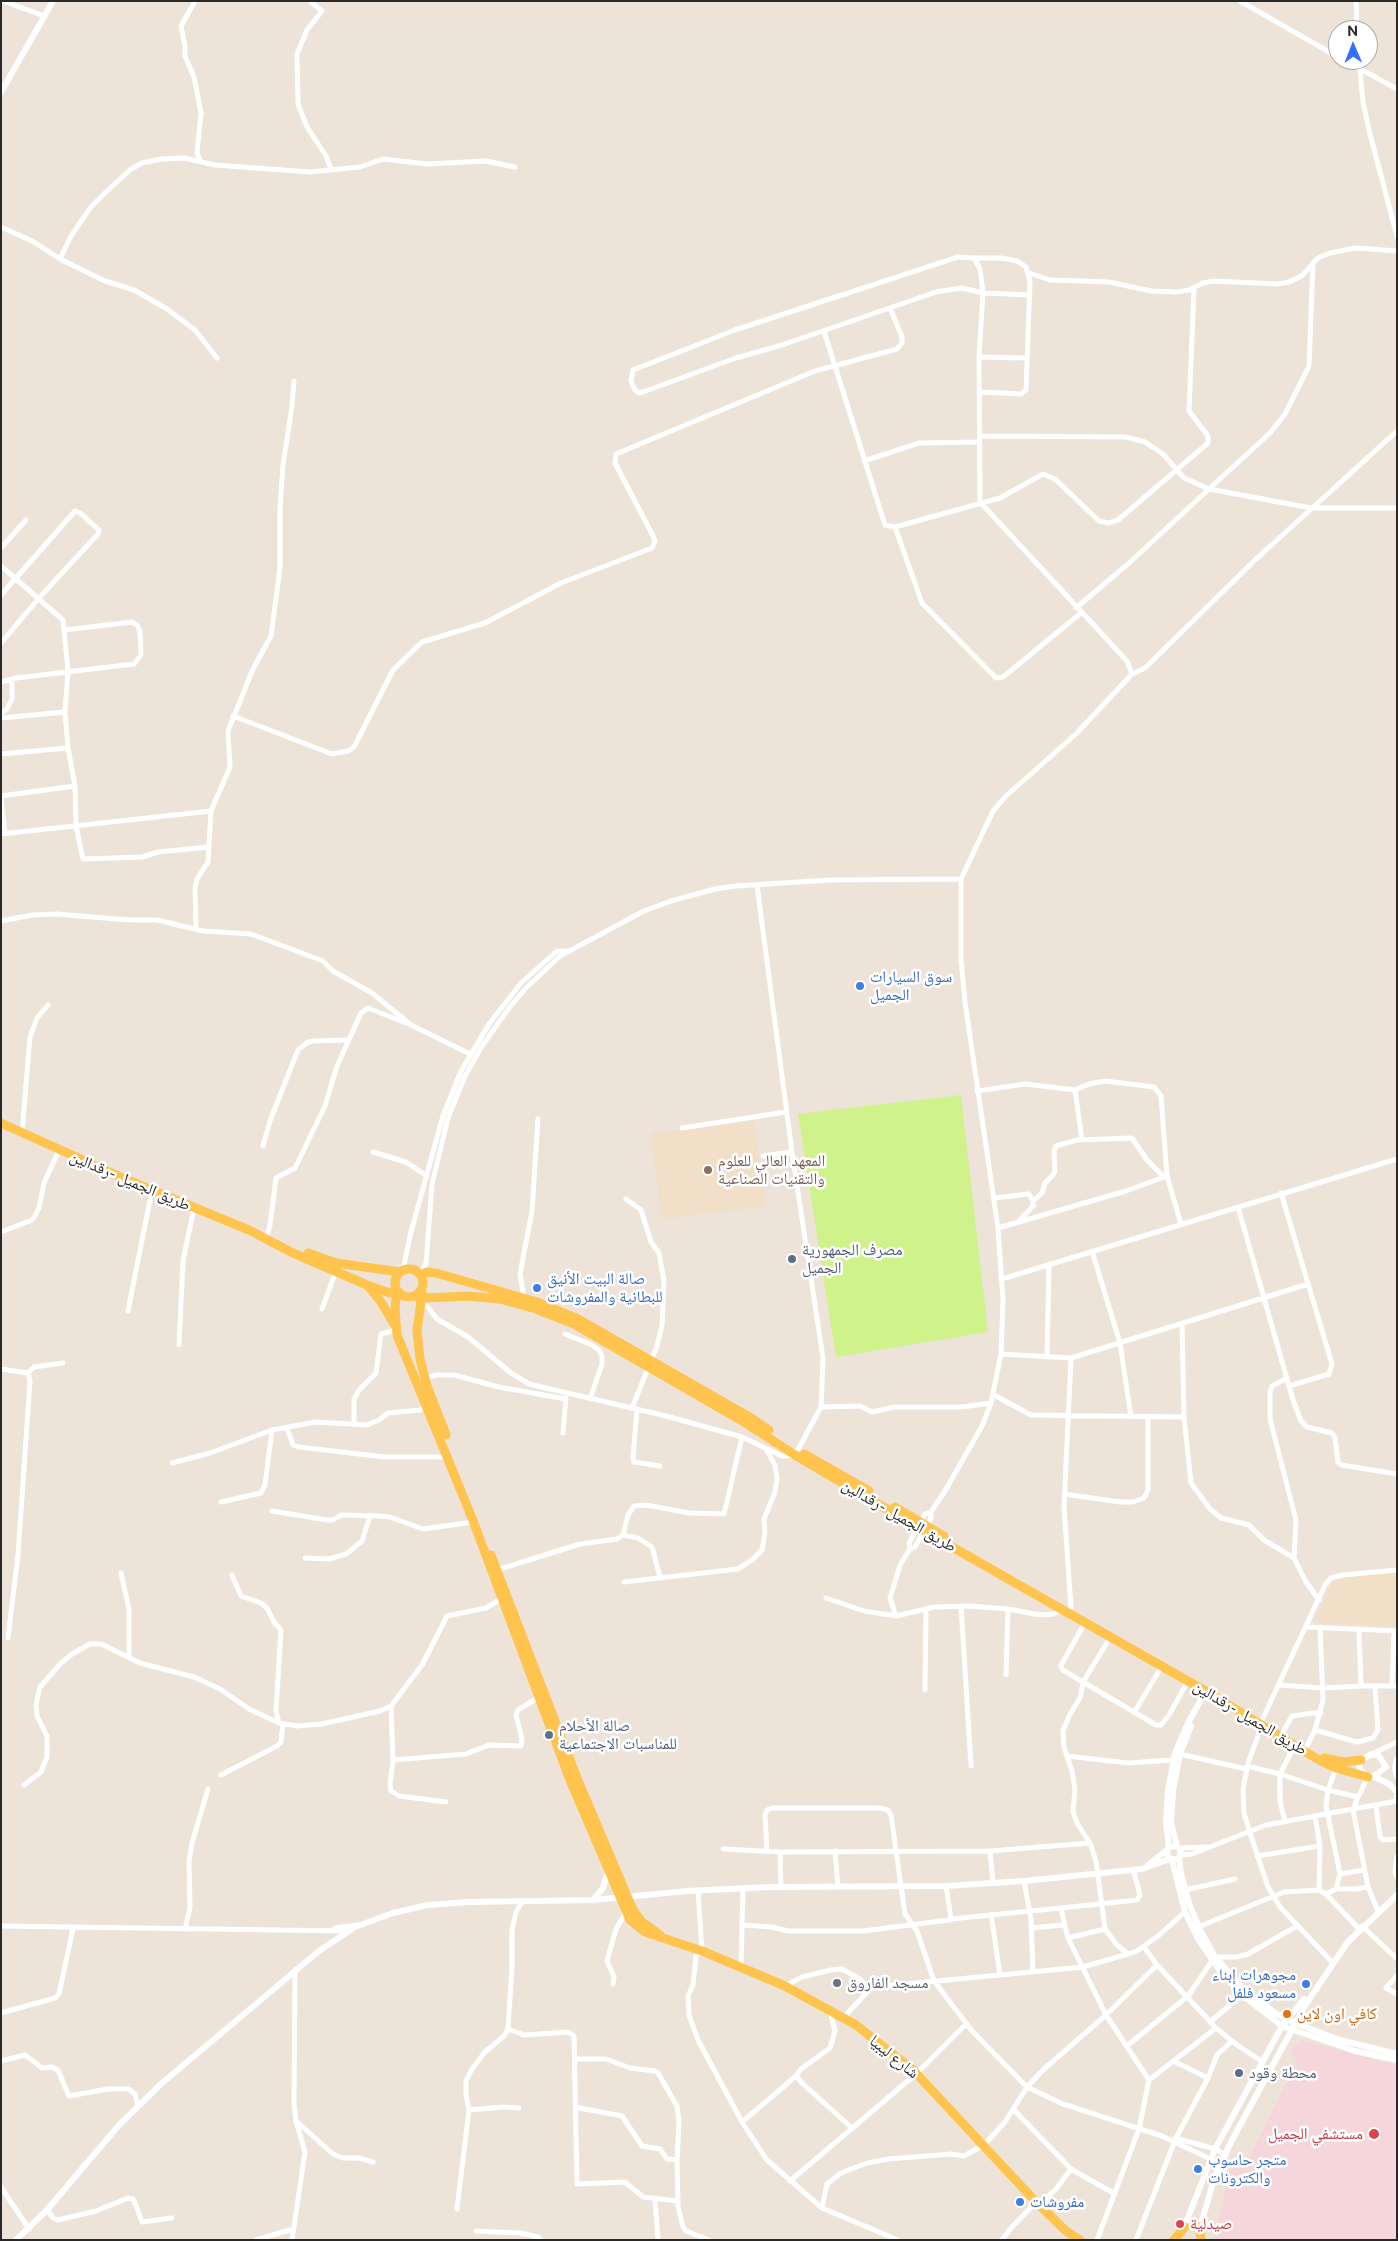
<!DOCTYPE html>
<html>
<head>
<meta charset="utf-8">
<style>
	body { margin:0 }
	#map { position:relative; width:1398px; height:2241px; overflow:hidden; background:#ede3d9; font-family:"Public Sans",sans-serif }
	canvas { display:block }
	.frame { position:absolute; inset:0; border:2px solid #292929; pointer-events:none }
	.north { position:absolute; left:1328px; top:20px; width:50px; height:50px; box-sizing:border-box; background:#fff; border:1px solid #a9a9a9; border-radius:50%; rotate:359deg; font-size:14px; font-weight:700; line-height:20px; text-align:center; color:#292929 }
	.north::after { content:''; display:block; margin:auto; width:18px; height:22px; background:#356eff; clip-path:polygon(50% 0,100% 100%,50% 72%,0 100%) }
</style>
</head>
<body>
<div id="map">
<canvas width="1398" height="2241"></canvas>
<div class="frame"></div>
<div class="north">N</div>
</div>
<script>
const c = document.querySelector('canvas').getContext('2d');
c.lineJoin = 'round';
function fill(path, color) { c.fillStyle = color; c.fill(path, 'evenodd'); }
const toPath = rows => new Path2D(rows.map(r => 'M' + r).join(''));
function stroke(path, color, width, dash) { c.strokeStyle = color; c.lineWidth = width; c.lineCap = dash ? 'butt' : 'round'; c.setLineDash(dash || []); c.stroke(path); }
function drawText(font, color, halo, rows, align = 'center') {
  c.font = font + ' "Public Sans","Noto Naskh Arabic",sans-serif'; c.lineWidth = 5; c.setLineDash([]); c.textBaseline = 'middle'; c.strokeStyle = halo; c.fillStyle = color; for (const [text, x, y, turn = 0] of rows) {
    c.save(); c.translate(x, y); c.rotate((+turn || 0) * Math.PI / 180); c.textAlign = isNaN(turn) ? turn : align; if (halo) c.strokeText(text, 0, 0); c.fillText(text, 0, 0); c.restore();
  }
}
const education = toPath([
	[754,1121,765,1206,661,1219,651,1133],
	[1397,1572,1397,1626,1321,1623,1317,1619,1331,1584,1340,1578]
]);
const medical = toPath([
	[1301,2040,1397,2065,1397,2240,1214,2240,1231,2169,1247,2163,1297,2061,1290,2052]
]);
const pitch = toPath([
	[961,1095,988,1332,836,1357,798,1114]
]);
const minor = toPath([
	[3,1,44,16],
	[195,1,181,26,185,46,185,56,194,77,201,113,197,153,201,162],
	[310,1,322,11,307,30,297,54,298,104,307,127,326,156,331,169],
	[1240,1,1338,57],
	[1356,1,1357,30],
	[1344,60,1397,89],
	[1359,60,1363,102,1370,134,1397,236],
	[1,227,34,242,60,259,105,281,134,290,167,309,195,330,217,358],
	[974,258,1001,258,1017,261,1026,267,1030,282,1026,390,1021,394,980,392],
	[60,259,71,236,91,207,106,192,131,169,142,163,161,159,184,158,215,165,310,172,360,167,383,159,427,164,486,161,515,167],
	[1029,273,1050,280,1109,282,1151,291,1178,292,1189,290,1203,283,1213,281,1277,284,1289,282,1303,275,1313,263],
	[1030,295,983,293,962,288,936,292,782,345,736,358,643,392,639,393,635,390,631,381,633,370,735,330,958,257,974,258,980,269,983,293,979,357,980,502,1127,661,1132,674],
	[824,331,885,525,895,527,1000,498,1043,474,1055,479,1099,521,1109,523,1118,520,1208,443,1208,436,1189,411,1194,288],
	[979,357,1026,358],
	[980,436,1126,437,1145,442,1163,454,1184,478,1209,489,1311,508,1397,508],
	[864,461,919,443,980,442],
	[895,527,922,603,996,678,1003,677,1081,613],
	[1,548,26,520],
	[1,566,63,620,68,671,65,712,68,748,75,786,76,826,83,859,142,857,158,852,209,847],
	[1,595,75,511,80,513,99,530,98,534,39,598,1,643],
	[1076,608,1129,563,1209,489,1270,433,1285,414,1309,366,1313,263,1318,258,1330,253,1356,248,1397,251],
	[1,682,16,678,134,664,141,655,140,631,137,625,132,622,64,630],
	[1,713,7,709,12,699,12,679],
	[233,716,332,754,348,751,354,747,393,670,422,642,485,623,561,583,652,548,655,541,653,536,615,463,616,454,815,371,897,349,902,343,902,337,890,308],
	[1,718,65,712],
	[1,754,68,748],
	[1,796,75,786],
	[1,799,5,833],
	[1,834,211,811],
	[1,921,32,915,56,914,129,920,157,920,203,931,251,934,323,961,333,971,372,993,411,1025,470,1054],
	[196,929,195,888,197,879,208,862,211,811,230,767,228,731,253,669,271,636,280,568,280,507,283,465,292,406,294,381],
	[1075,1090,1082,1140],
	[977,1091,1025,1084,1075,1090,1089,1084,1105,1081,1154,1087,1161,1096,1167,1176,1181,1224],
	[682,1128,786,1112],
	[22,1133,30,1037,37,1018,48,1005],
	[263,1146,270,1121,298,1050,308,1042,313,1041,348,1040],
	[373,1152,406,1162,427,1176],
	[763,1156,792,1152],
	[1281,1193,1332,1364,1329,1374,1289,1386],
	[994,1198,1029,1194,1033,1201,1033,1206,1018,1222],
	[626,1199,641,1210,651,1242,659,1253,664,1281,662,1325,657,1346,632,1408],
	[1033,1201,1042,1193,1045,1183,1053,1175,1055,1171,1054,1151,1056,1146,1077,1140,1132,1138,1146,1159,1164,1177],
	[1238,1207,1293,1400,1301,1421,1307,1427,1332,1433,1335,1438,1338,1462,1341,1465,1397,1474],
	[998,1228,1126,1191,1167,1176],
	[1,1232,32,1220,35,1216,39,1208,44,1183,59,1150],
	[266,1240,270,1225,276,1178,295,1168,325,1106,337,1066,361,1013,368,1008,406,1023],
	[1092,1251,1120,1343,1131,1417],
	[403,1270,411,1232,443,1116,461,1071,489,1024,521,983,557,951,568,951],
	[420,1273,426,1264,432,1184,448,1118,465,1076,482,1046,509,1008,526,988,560,956,644,911,671,901,715,889,735,886,831,880,961,879],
	[1002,1279,1397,1159],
	[524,1298,520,1274,532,1211,538,1119],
	[427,1306,437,1319,468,1337,511,1373,529,1384,666,1416,742,1437,782,1456,795,1455,821,1407,823,1358,792,1152,757,885],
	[322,1309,336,1271],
	[128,1311,152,1190],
	[1182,1324,1184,1417,1191,1483,1210,1509,1221,1518,1249,1525,1264,1540,1294,1558],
	[565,1334,592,1345,599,1350,602,1356,602,1364,590,1399],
	[179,1345,183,1261,194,1208],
	[1001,1354,1071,1358,1308,1284],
	[1047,1357,1049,1265],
	[1071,1358,1064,1507,1071,1607],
	[1,1369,28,1373,34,1367,63,1363],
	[425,1378,437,1375,454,1375,499,1387,566,1399],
	[1287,1378,1272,1386,1270,1392,1270,1419,1296,1520,1294,1558,1306,1582,1319,1600],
	[994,1395,1031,1415,1184,1417],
	[821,1407,860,1406,872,1412,895,1407,962,1407,991,1403],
	[637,1409,633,1458,634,1462,660,1466],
	[354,1424,354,1399,359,1390,376,1373,381,1334,396,1330],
	[287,1428,293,1445,299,1447,385,1457,447,1457],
	[563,1433,566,1398],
	[172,1463,210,1453,272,1430,316,1422,367,1425,379,1420,388,1413,420,1410,427,1406],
	[1064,1494,1120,1502,1133,1502,1144,1498,1148,1490,1148,1417],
	[221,1502,261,1493,265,1485,272,1430],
	[272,1511,327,1520,333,1520,341,1515,378,1516,390,1517,423,1529,473,1522],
	[623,1535,638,1538,652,1547,660,1577],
	[910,1549,909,1543,921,1521,925,1514,931,1512,945,1491,982,1426,991,1403,1001,1354,1003,1300,998,1228,965,1002,961,960,961,879,993,811,1006,796,1076,734,1132,674,1145,668,1255,560,1397,431],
	[305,1558,329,1559,346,1554,362,1541,370,1516],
	[497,1570,580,1544,617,1539,623,1535,628,1515,634,1506,646,1505,689,1513,724,1514,742,1437],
	[121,1573,129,1609,129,1658],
	[232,1575,241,1596,261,1603,267,1608,274,1622,281,1630,276,1711,279,1723],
	[624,1582,738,1569,752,1560,762,1550,765,1533,764,1519,775,1492,777,1479,775,1465,766,1449],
	[826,1598,864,1611,896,1616,934,1607,970,1606,1008,1609,1040,1615,1054,1614,1062,1609],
	[961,1606,971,1766],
	[896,1616,890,1598,894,1585,900,1565,910,1549,915,1547,927,1525,931,1518,931,1512],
	[1086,1621,1061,1665,1062,1669,1066,1672,1156,1725,1161,1725,1169,1715,1188,1681],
	[1307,1627,1397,1631],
	[1359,1629,1361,1686,1397,1686],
	[8,1638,18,1555,30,1381,28,1373],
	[1006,1675,1008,1609],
	[1279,1685,1324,1688,1361,1686],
	[1392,1685,1394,1631],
	[925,1690,926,1609],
	[391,1706,393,1760,390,1785,391,1791,399,1796,446,1802],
	[1135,1711,1162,1666],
	[1263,1718,1325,1585,1331,1578,1343,1575,1397,1570],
	[1262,1725,1248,1763,1243,1789,1244,1813,1249,1830,1268,1887,1280,1907,1333,1963],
	[1315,1730,1357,1742,1373,1738,1378,1730,1375,1686],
	[1283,1732,1292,1716,1313,1713,1321,1713],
	[1306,1748,1315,1730,1323,1700,1320,1627],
	[1180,1754,1246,1769],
	[1372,1754,1397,1742],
	[1067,1756,1128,1763,1174,1760],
	[393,1760,466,1754,489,1745,521,1746,522,1739,516,1715,518,1710,539,1697],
	[1247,1766,1280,1774,1328,1790,1358,1797,1353,1810,1368,1887,1378,1911],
	[221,1775,277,1746,281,1742,283,1724],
	[24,1785,41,1772,47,1757,47,1736,37,1716,36,1705,40,1687,60,1664,72,1654,90,1644,101,1644,140,1663,194,1677,220,1689,249,1709,279,1723,297,1726,322,1724,380,1711,391,1706,422,1665,447,1616,486,1608,501,1599],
	[1358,1797,1368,1777],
	[1376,1806,1380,1837,1383,1840,1397,1839],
	[1315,1816,1320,1846,1319,1890,1326,1894,1359,1929],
	[1285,1822,1280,1801,1280,1774,1295,1745],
	[1090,1843,1077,1823,1073,1811,1075,1790,1072,1771,1064,1747,1063,1731,1069,1716,1080,1698,1083,1682,1111,1636],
	[1179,1848,1207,1847],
	[723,1849,780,1852,990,1851,1090,1843,1096,1861,1105,1929,1068,1938],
	[767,1851,765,1815,767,1810,772,1808,880,1808,888,1810,891,1815,905,1914,917,1931,934,1981,972,2031,1027,2087,1063,2104,1162,2136,1221,2164],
	[835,1851,838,1886],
	[990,1851,993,1883],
	[780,1852,781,1887],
	[1180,1855,1192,1854,1266,1825,1397,1801],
	[1257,1856,1320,1846],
	[1397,1856,1395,1872,1397,1877],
	[1340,1874,1364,1870],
	[1024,1881,1031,1919,1033,1972],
	[1336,1889,1356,1889,1368,1887],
	[698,1890,702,1951,696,1956,693,1985,688,1996,689,2015,698,2040,742,2122,767,2160,822,2208,898,2240],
	[1185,1890,1235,1879],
	[1326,1894,1336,1889,1340,1874,1326,1806,1328,1790,1336,1768],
	[1061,1908,1137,1900,1140,1895,1133,1869],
	[991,1914,1000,1975],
	[951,1919,1061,1908,1068,1938,1106,2015,1149,2080],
	[743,1925,772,1927,788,1931,863,1931,949,1920,951,1919,946,1886],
	[1,1926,348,1931],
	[1362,1926,1396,1958],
	[1198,1927,1284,1892,1319,1890],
	[335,1928,358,1925],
	[1031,1928,1063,1925],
	[185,1929,190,1908,189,1861,192,1843,208,1789],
	[1105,1929,1117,1945,1128,1954],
	[1144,1947,1157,1965,1216,2028,1237,2045,1263,2062],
	[1216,1957,1237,1957,1248,1954,1297,1926],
	[741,1967,743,1888],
	[1397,1975,1386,1988,1397,1994],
	[613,1984,614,1977,607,1961,616,1929,626,1912],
	[785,1986,802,1977,831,1970,842,1969,860,1979,869,1991],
	[1,2013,55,1998,59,1994,73,1928],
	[843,2018,870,1989,875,1987,1083,1967,1128,1954,1137,1951,1158,1936,1185,1912],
	[1210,2022,1242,1995],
	[508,2029,524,2035,568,2032,574,2036,577,2184,625,2182,643,2197,678,2201],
	[1128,2045,1188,1996,1212,1961],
	[575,2059,606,2059,630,2068,655,2071,658,2073,677,2106,679,2123,677,2160],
	[1,2061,25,2055,42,2068,52,2067,58,2070,69,2096,108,2089,129,2089,135,2094,138,2106],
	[1173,2061,1208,2078],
	[796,2076,803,2084,852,2128],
	[575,2107,622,2116,642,2146,660,2149,667,2159,677,2160,678,2207,683,2227,686,2231,709,2240],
	[519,2108,504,2107,469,2110,466,2095,466,2081,472,2069,485,2052,504,2036,508,2029,512,1967,512,1930,516,1912,522,1902],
	[1013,2109,1071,2169,1115,2194],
	[296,2121,333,2154,343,2158,359,2158,373,2162],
	[742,2122,796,2076,801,2069,830,2048,835,2031,830,2011],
	[1175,2138,1215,2149,1226,2155],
	[790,2181,916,2074,966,2024],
	[1,2187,29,2229],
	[655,2199,658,2240],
	[822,2208,827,2184,841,2173,867,2163,889,2159,951,2154,964,2156,984,2145,1005,2122,1027,2087,1044,2069,1106,2015,1157,1965],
	[457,2209,469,2110],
	[47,2210,53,2218,58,2220,96,2211,128,2198,133,2199,135,2203,142,2222,172,2218],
	[476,2231,520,2233,538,2237,541,2240],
	[256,2240,293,2229],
	[292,2240,305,2152,296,2121,294,2103,295,1970],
	[1002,2240,1011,2228,1036,2202,1046,2198,1056,2189,1071,2169],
	[1097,2240,1139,2129,1149,2080,1216,2028],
	[1136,2240,1176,2138,1208,2078,1217,2055,1232,2041]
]);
const tertiary = toPath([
	[1,92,53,1],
	[1372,1754,1379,1756,1386,1767,1377,1774,1368,1777,1360,1770,1359,1765,1361,1760,1372,1754],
	[1397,1759,1395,1768,1397,1776],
	[1373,1776,1389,1784,1397,1792],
	[1397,1793,1397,1801],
	[1177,1846,1171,1823,1173,1791,1180,1754,1191,1726],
	[1169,1847,1166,1823,1168,1790,1175,1753,1189,1721,1202,1698,1201,1688],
	[1179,1858,1172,1860,1168,1857,1167,1850,1169,1847,1177,1846,1181,1851,1179,1858,1181,1873,1189,1903,1199,1928,1214,1955,1241,1987,1275,2013,1295,2023,1340,2040,1397,2054],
	[1172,1860,1185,1912,1198,1939,1221,1972,1242,1995,1282,2026,1355,2051,1397,2060],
	[1148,1865,1167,1850],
	[593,1900,603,1888,608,1872],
	[1183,2230,1215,2149,1282,2026,1304,1999],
	[1199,2231,1214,2179,1231,2142,1306,2004,1347,1943,1397,1895],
	[16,2240,47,2210,119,2125,162,2083,319,1951,355,1927,393,1913,428,1905,469,1902,593,1900,688,1891,772,1887,946,1886,1024,1881,1142,1869,1170,1859]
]);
const primary = toPath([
	[1,1123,125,1179,249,1230,293,1253,367,1285,390,1293,397,1290],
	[308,1253,336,1263,400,1272],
	'395 1283a14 14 0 1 1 28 0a14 14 0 1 1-28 0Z',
	[421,1275,427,1272,436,1273,537,1302,578,1319,751,1418,769,1430],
	[369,1287,381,1302,394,1324],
	[397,1291,395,1308,397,1335,472,1518,570,1780,630,1920,645,1932,702,1951,785,1986,856,2025,913,2070,1036,2202,1066,2231,1080,2240],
	[419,1293,427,1298,467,1296,500,1299,536,1309,574,1324,744,1422,795,1455,924,1531,1209,1693,1319,1760,1336,1768,1368,1777],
	[417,1294,421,1303,417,1330,420,1359,427,1386,446,1435],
	[804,1454,869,1491],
	[895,1507,944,1536],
	[491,1555,577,1778,633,1910,642,1922,660,1935],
	[1324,1758,1344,1762,1361,1760],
	[1200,2227,1201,2240],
	[1174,2240,1185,2227]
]);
const markers = [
	[860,986,5,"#3f7fe0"],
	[708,1170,5,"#8d6e63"],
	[792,1259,5,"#5c6f8a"],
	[537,1288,5,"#3f7fe0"],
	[549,1735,5,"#5c6f8a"],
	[837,1983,5,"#6b7280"],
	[1306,1984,5,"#3f7fe0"],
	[1287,2014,5,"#e8710a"],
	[1239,2073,5,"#5c6f8a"],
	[1374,2134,6,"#e0444e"],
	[1198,2169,5,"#3f7fe0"],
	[1020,2202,5,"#3f7fe0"],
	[1180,2224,5,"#e0444e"]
];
const shopNames = [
	["سوق السيارات",870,977],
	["الجميل",870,995],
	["صالة البيت الأنيق",547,1279],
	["للبطانية والمفروشات",547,1297],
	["مجوهرات إبناء",1296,1975,"right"],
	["مسعود فلفل",1296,1993,"right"],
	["متجر حاسوب",1208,2160],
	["والكترونات",1208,2178],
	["مفروشات",1030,2202]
];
const educationNames = [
	["المعهد العالي للعلوم",718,1161],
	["والتقنيات الصناعية",718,1179]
];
const streetNames = [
	["طريق الجميل -رقدالين",130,1181,23],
	["طريق الجميل -رقدالين",899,1516,30],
	["طريق الجميل -رقدالين",1250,1718,31],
	["شارع ليبيا",894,2057,39]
];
const serviceNames = [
	["مصرف الجمهورية",802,1250],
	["الجميل",802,1268],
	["صالة الأحلام",559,1726],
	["للمناسبات الاجتماعية",559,1744],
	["محطة وقود",1249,2073]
];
const worshipNames = [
	["مسجد الفاروق",847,1983]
];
const foodNames = [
	["كافي اون لاين",1297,2014]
];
const healthNames = [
	["مستشفي الجميل",1363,2134],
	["صيدلية",1190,2224,"left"]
];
fill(education, '#f1dfc7');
fill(medical, '#f5d6da');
fill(pitch, '#d0f28a');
stroke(minor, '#fff', 5);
stroke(tertiary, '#fff', 6);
stroke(primary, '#fec44d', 9);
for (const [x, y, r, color] of markers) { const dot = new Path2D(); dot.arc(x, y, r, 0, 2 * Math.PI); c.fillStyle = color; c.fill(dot); stroke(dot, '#fff', 2); }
drawText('16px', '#366cbe', '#fff', shopNames, 'left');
drawText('16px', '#785e54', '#fff', educationNames, 'left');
drawText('16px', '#292929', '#fff', streetNames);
drawText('16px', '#4e5e75', '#fff', serviceNames, 'left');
drawText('16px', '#5b616d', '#fff', worshipNames, 'left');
drawText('16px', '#c56008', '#fff', foodNames, 'left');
drawText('16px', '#be3a42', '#fff', healthNames, 'right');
</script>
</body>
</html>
